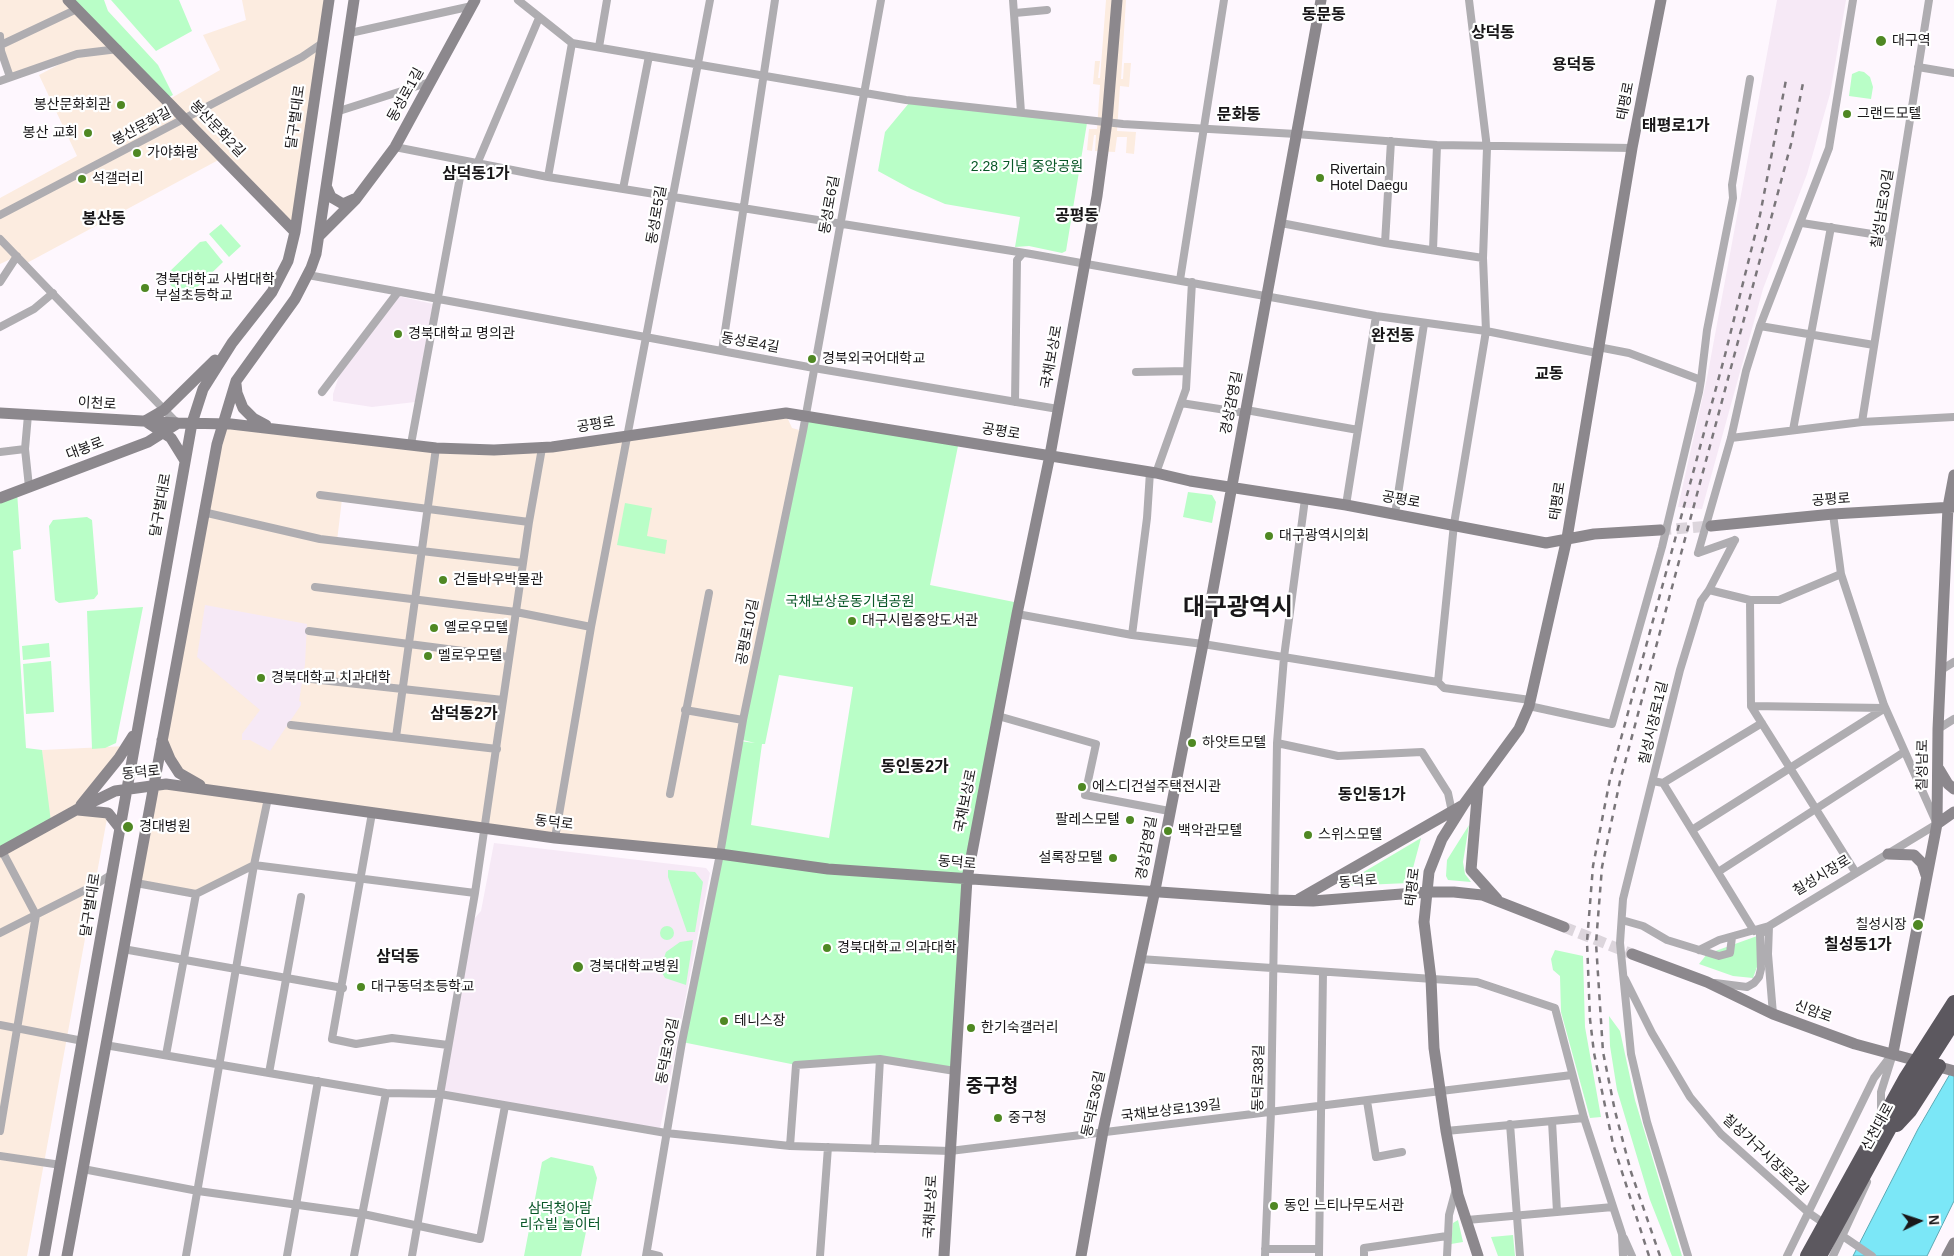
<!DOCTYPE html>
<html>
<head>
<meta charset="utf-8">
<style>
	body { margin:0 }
	#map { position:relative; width:1954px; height:1256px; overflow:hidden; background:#fef7fe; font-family:Helvetica,sans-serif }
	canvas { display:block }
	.north { position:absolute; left:1894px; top:1196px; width:50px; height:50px; -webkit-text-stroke:4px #fff; paint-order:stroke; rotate:86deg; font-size:14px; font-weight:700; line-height:20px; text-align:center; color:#191719 }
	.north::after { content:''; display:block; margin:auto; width:18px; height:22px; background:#191719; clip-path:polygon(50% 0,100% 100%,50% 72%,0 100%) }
</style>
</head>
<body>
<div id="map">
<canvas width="1954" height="1256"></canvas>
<div class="north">N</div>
</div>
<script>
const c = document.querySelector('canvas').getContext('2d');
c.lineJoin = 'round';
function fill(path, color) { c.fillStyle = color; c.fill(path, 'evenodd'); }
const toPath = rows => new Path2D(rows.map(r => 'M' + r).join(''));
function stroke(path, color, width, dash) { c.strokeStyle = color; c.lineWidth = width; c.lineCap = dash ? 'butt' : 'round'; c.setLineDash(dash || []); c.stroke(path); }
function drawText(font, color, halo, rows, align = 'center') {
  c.font = font + ' Helvetica,"Noto Sans KR",sans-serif'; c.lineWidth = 4.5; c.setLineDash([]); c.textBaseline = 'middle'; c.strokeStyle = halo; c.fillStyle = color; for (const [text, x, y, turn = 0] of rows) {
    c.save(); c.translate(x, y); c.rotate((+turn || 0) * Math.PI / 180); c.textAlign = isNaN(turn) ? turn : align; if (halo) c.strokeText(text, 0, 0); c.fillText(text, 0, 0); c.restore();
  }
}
const commercial = toPath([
	[0,0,68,0,168,100,220,70,203,35,246,20,242,0,330,0,295,232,224,157,25,264,17,256,0,264,0,198,77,156,39,75,73,57,10,77,0,36],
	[1106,0,1126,0,1121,79,1123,79,1124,63,1131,63,1129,87,1120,86,1117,131,1136,132,1134,154,1126,153,1127,137,1117,137,1115,152,1095,151,1096,135,1094,135,1092,151,1087,150,1089,129,1097,129,1100,85,1093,84,1095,61,1100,61,1098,78,1100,78],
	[787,417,792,428,803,431,720,854,268,797,254,865,196,894,136,883,153,786,187,779,162,739,222,424,494,450],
	[342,499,427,509,421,551,337,541],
	[127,746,76,809,108,813,27,1256,0,1256,0,847,44,777,42,750]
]);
const built = toPath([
	[1777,0,1846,0,1830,94,1807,174,1763,289,1702,509,1678,507,1707,378],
	[398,296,433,304,415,402,372,407,333,401,333,394,339,376],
	[205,605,307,624,305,664,299,701,301,702,301,705,270,751,250,740,242,740,242,734,260,710,197,657],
	[494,843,706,868,710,873,659,1134,447,1096,442,1088,474,919,481,911]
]);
const green = toPath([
	[68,0,104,0,108,11,158,65,173,95,167,98],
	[111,0,179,0,192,31,156,51],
	[1859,71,1864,72,1870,77,1873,87,1871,99,1849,96,1852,74],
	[909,103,1087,123,1066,251,1062,253,1029,246,1015,247,1020,217,945,204,911,189,878,171,885,132],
	[221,224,241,246,229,257,209,234],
	[206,241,223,262,187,297,182,297,166,280,166,275,200,242],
	[805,415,959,441,930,585,1019,603,967,879,955,1071,880,1059,796,1065,682,1042,739,741,755,743,739,739],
	[779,675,853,687,829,838,751,825,762,744,765,744],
	[17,492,21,549,13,551,26,748,42,750,51,822,0,852,0,498],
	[1188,492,1212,495,1216,502,1212,523,1183,517],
	[625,503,652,508,647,536,667,540,665,554,617,545],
	[87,517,92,520,98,594,94,599,59,603,55,600,49,526,53,520],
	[143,607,116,743,105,748,92,749,87,611],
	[49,643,50,657,23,660,22,646],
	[51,661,54,712,26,714,23,664],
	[1469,825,1463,862,1465,874,1471,882,1448,880,1446,876,1447,860],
	[1421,838,1409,883,1340,886],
	[668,870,695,872,703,882,695,932,687,932,668,877],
	'660 933a7 7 0 1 1 14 0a7 7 0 1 1-14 0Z',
	[1760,935,1757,967,1753,978,1733,976,1699,964,1707,954],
	[693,940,686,985,665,978,660,969,666,952,680,942],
	[1555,950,1583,956,1585,1027,1601,1117,1590,1118,1561,1012,1560,976,1553,970,1551,959],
	[1609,1016,1620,1031,1635,1100,1682,1256,1672,1256,1650,1200,1617,1090,1610,1046],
	[551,1157,593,1166,597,1178,581,1256,524,1256,542,1162],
	[1458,1220,1463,1242,1451,1244,1453,1223],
	[1513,1235,1515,1256,1498,1256,1491,1237]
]);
const water = toPath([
	[1954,1067,1954,1201,1927,1256,1853,1256,1918,1129,1954,1067]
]);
const secondaryTunnel = toPath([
	[1660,530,1711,526],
	[1564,927,1632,954]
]);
const street = toPath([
	[518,0,572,43,906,100,1123,124,1296,134,1437,145,1632,148],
	[1013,0,1021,112],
	[1015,13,1047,10],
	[350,33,472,6],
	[0,36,1,51,10,77],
	[1,45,77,9],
	[599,47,607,0],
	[1918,67,1954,73],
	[0,81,77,54,118,49],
	[339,111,430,82],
	[395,147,548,177,1031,254,1376,316,1486,331,1597,353],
	[477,164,539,18],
	[548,177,572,43],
	[623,189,649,56],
	[0,215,302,57,321,44],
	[1281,223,1385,243,1483,258],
	[1802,223,1891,237],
	[0,239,177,423],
	[1385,243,1391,141],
	[1433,250,1437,145],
	[308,275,814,368,1058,409],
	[1180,280,1224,0],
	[0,282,17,256],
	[1760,326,1874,345],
	[0,327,34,309,53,293],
	[722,351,775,0],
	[1136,372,1187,371],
	[1701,380,1707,330,1733,198,1732,185,1750,79],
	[322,392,398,292],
	[1015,402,1017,260,1023,253],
	[1181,403,1245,413],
	[1246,410,1358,430],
	[1862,422,1929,0],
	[1793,430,1831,227],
	[1731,438,1862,422,1954,417],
	[411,444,463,161],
	[25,449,29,487],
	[0,452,25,449,28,415],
	[1150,472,1147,518,1132,635,1203,644,1438,682,1444,688,1530,700],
	[1156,473,1186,389,1192,282],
	[320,495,529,522],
	[1346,505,1376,316],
	[203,512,320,539,523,563],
	[1395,514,1424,324],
	[1698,553,1731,438,1746,371,1760,326,1829,148,1853,0],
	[1698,553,1735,540],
	[315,587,516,612,591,627],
	[1709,590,1750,600,1779,600,1841,574],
	[1750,600,1751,706,1856,873],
	[1017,614,1132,635],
	[309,631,509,657],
	[1941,670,1954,662],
	[302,678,503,700],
	[1438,682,1454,524,1486,331,1483,258,1487,148,1469,0],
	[1529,706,1612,724,1662,547,1699,392,1701,380,1629,353,1598,347],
	[1751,706,1884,708],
	[685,710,743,720],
	[998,716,1096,744,1085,795,1169,811],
	[291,725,497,749],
	[1938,729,1954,719],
	[396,737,436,448],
	[1277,743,1338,756,1422,752,1448,793,1452,812],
	[1653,781,1663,783,1754,931],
	[1663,783,1762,723],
	[670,794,709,593],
	[372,813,332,1039,356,1044,392,1038,448,1045],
	[1692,830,1885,708],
	[555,838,591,627,710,0],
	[1718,872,1904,752],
	[136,883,196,894,254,865,475,893],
	[1622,920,1643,926,1667,940,1719,956,1730,953,1732,937],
	[1769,926,1768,954,1773,1014],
	[0,933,95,885,112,874],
	[123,949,343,988],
	[1699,950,1719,940,1769,926,1937,824,1884,705,1841,574,1833,514],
	[1140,959,1477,982,1555,1008,1584,1118,1622,1234,1623,1256],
	[1625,979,1652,1033,1690,1097,1721,1134,1809,1213,1872,1256],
	[1715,983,1747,987,1754,983,1759,977,1761,969,1760,935,1765,929],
	[0,1025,83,1041],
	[105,1045,386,1093,440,1094,666,1133,790,1146,950,1151,1572,1075],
	[166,1055,196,894],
	[269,1073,301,897],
	[1367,1101,1376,1157,1402,1152],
	[1552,1121,1557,1212],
	[1881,1121,1881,1092,1892,1057],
	[1510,1124,1520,1256],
	[0,1131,36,915,2,851],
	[1446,1131,1584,1118],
	[790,1146,796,1065,880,1059,955,1071],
	[875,1149,880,1059],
	[0,1156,61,1165],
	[83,1169,198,1191,363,1214,480,1239,505,1106],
	[1467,1220,1613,1207],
	[1624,1238,1632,1256],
	[1265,1249,1319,1249],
	[647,1253,659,1256],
	[186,1256,254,865,268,798],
	[287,1256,318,1081],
	[354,1256,386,1093],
	[412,1256,475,893,529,522,542,448],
	[646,1256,682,1042,720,854,743,720,803,431,881,0],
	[820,1256,828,1147],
	[1265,1256,1271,1112,1277,743,1284,657,1305,499],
	[1319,1256,1323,972],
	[1364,1256,1364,1248,1447,1236],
	[1447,1256,1449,1215,1456,1189],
	[1688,1256,1647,1122,1631,1054,1620,943,1623,899,1680,670,1701,601,1709,590,1735,540],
	[1787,1256,1874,1078,1893,1053],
	[1833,1256,1867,1182]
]);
const secondary = toPath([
	[68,0,295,232],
	[327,188,331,197,343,204,354,199],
	[319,236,356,199,395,147,475,0],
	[236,384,237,393,243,408,253,418,266,425],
	[0,413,178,423,231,424,436,448,494,450,552,447,786,413,1156,473,1190,481,1346,505,1546,543,1594,534,1660,530],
	[184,459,171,438,145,421,164,410,215,360],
	[0,498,148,442,178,423],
	[1711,526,1833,514,1954,507],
	[162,740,170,759,179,773,200,785],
	[1939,769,1948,784,1954,789],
	[1478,786,1471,870,1497,899],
	[81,805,119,758,133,736],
	[78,810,108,813,119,827],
	[1937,824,1954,812],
	[0,852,76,810,115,791,166,784,555,838,720,854,828,869,1275,900,1313,901,1427,892,1454,892,1482,895,1564,927],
	[1888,854,1914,855,1922,863,1926,875],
	[1299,899,1463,805],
	[1632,954,1707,982,1773,1014,1855,1044,1954,1071],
	[1893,1053,1937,824,1938,729,1948,507,1954,475],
	[44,1256,192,423,203,389,232,343,272,292,288,261,295,232,329,0],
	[67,1256,217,444,236,381,295,299,311,268,316,254,354,0],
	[944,1256,967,879,1017,614,1050,455,1097,196,1107,121,1117,0],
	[1081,1256,1103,1131,1155,890,1203,644,1321,0],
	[1478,1256,1458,1195,1446,1131,1434,1048,1431,979,1424,922,1429,872,1442,839,1464,804,1519,729,1529,706,1567,538,1632,148,1661,0],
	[1947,1256,1954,1243]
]);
const highway = toPath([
	[1897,1125,1910,1111,1939,1066],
	[1807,1256,1906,1077,1954,1002],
	[1820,1256,1913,1086,1954,1022]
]);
const rail = toPath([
	[1649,1256,1613,1144,1594,1053,1590,1019,1587,942,1593,866,1610,779,1725,355,1760,215,1786,80],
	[1660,1256,1631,1172,1615,1111,1603,1052,1596,943,1602,867,1620,781,1791,144,1803,83]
]);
const markers = [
	[1881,41,6,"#4f8823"],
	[121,105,5,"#4f8823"],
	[1847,114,5,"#4f8823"],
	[88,133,5,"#4f8823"],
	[137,153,5,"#4f8823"],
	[1320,178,5,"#4f8823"],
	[82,179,5,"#4f8823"],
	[145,288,5,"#4f8823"],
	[398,334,5,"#4f8823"],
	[812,359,5,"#4f8823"],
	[1269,536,5,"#4f8823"],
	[443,580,5,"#4f8823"],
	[852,621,5,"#4f8823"],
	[434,628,5,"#4f8823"],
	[428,656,5,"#4f8823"],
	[261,678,5,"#4f8823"],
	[1192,743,5,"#4f8823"],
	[1082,787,5,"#4f8823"],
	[1130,820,5,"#4f8823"],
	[128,827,6,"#4f8823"],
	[1168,831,5,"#4f8823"],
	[1308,835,5,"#4f8823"],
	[1113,858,5,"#4f8823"],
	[1918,925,6,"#4f8823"],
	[827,948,5,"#4f8823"],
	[578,967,6,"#4f8823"],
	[361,987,5,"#4f8823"],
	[724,1021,5,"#4f8823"],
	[971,1028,5,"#4f8823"],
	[998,1118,5,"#4f8823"],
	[1274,1206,5,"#4f8823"]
];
const poiNames = [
	["대구역",1892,41],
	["봉산문화회관",111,105,"right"],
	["그랜드모텔",1857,114],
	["봉산 교회",78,133,"right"],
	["가야화랑",147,153],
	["Rivertain",1330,170],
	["Hotel Daegu",1330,186],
	["석갤러리",92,179],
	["경북대학교 사범대학",155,280],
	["부설초등학교",155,296],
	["경북대학교 명의관",408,334],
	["경북외국어대학교",822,359],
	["대구광역시의회",1279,536],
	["건들바우박물관",453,580],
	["대구시립중앙도서관",862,621],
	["옐로우모텔",444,628],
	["멜로우모텔",438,656],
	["경북대학교 치과대학",271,678],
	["하얏트모텔",1202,743],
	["에스디건설주택전시관",1092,787],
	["팔레스모텔",1120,820,"right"],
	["경대병원",139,827],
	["백악관모텔",1178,831],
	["스위스모텔",1318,835],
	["설록장모텔",1103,858,"right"],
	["칠성시장",1907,925,"right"],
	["경북대학교 의과대학",837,948],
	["경북대학교병원",589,967],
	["대구동덕초등학교",371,987],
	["테니스장",734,1021],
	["한기숙갤러리",981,1028],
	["중구청",1008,1118],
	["동인 느티나무도서관",1284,1206]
];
const streetNames = [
	["동성로1길",406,95,-61],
	["태평로",1626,101,-79],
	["달구벌대로",296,117,-82],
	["봉산문화길",142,127,-28],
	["봉산문화2길",217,129,46],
	["동성로6길",830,205,-80],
	["칠성남로30길",1883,209,-81],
	["동성로5길",657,215,-80],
	["동성로4길",750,343,10],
	["국채보상로",1052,357,-80],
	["경상감영길",1232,403,-79],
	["이천로",97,404,3],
	["공평로",596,425,-9],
	["공평로",1001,432,9],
	["대봉로",85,449,-21],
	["공평로",1401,500,10],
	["공평로",1831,500,-4],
	["태평로",1558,501,-81],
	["달구벌대로",161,505,-80],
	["공평로10길",748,632,-79],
	["칠성시장로1길",1654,723,-77],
	["칠성남로",1923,765,-89],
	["동덕로",141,773,-6],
	["국채보상로",966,801,-79],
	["동덕로",554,823,7],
	["경상감영길",1147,848,-80],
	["동덕로",957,863,5],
	["칠성시장로",1822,876,-31],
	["동덕로",1358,882,-5],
	["태평로",1413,887,-83],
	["달구벌대로",91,905,-81],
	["신암로",1813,1012,20],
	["동덕로30길",668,1051,-79],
	["동덕로38길",1259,1078,-89],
	["동덕로36길",1094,1104,-78],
	["국채보상로139길",1171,1111,-7],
	["신천대로",1878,1127,-61],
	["칠성가구시장로2길",1765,1155,43],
	["국채보상로",931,1207,-87]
];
const parkNames = [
	["2.28 기념 중앙공원",1027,167],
	["국채보상운동기념공원",850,602],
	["삼덕청아람",560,1209],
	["리슈빌 놀이터",560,1225]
];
const quarterNames = [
	["동문동",1324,16],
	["상덕동",1493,34],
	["용덕동",1574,66],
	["문화동",1239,116],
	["태평로1가",1676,127],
	["삼덕동1가",476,175],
	["공평동",1077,217],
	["봉산동",104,220],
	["완전동",1393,337],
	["교동",1549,375],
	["삼덕동2가",464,715],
	["동인동2가",915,768],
	["동인동1가",1372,796],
	["칠성동1가",1858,946],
	["삼덕동",398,958]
];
const districtNames = [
	["중구청",992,1087]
];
const townNames = [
	["대구광역시",1238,608]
];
fill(commercial, '#fcece0');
fill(built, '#f6e9f6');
fill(green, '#b9fec7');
fill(water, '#7be7f7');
stroke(water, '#5ea9b4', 1);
stroke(secondaryTunnel, '#dcd5dc', 11, [11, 5.5]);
stroke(street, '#afadb1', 8);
stroke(secondary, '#8c888d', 11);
stroke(highway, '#5c585f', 14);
stroke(rail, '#7a767a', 2.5, [6, 6]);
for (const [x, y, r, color] of markers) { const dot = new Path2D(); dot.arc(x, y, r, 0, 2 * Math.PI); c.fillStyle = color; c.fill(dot); stroke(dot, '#fff', 2); }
drawText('14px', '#191719', '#fff', poiNames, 'left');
drawText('14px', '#191719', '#fff', streetNames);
drawText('14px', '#085727', '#fff', parkNames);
drawText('bold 16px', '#191719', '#fff', quarterNames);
drawText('bold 19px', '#191719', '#fff', districtNames);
drawText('bold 24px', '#191719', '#fff', townNames);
</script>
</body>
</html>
